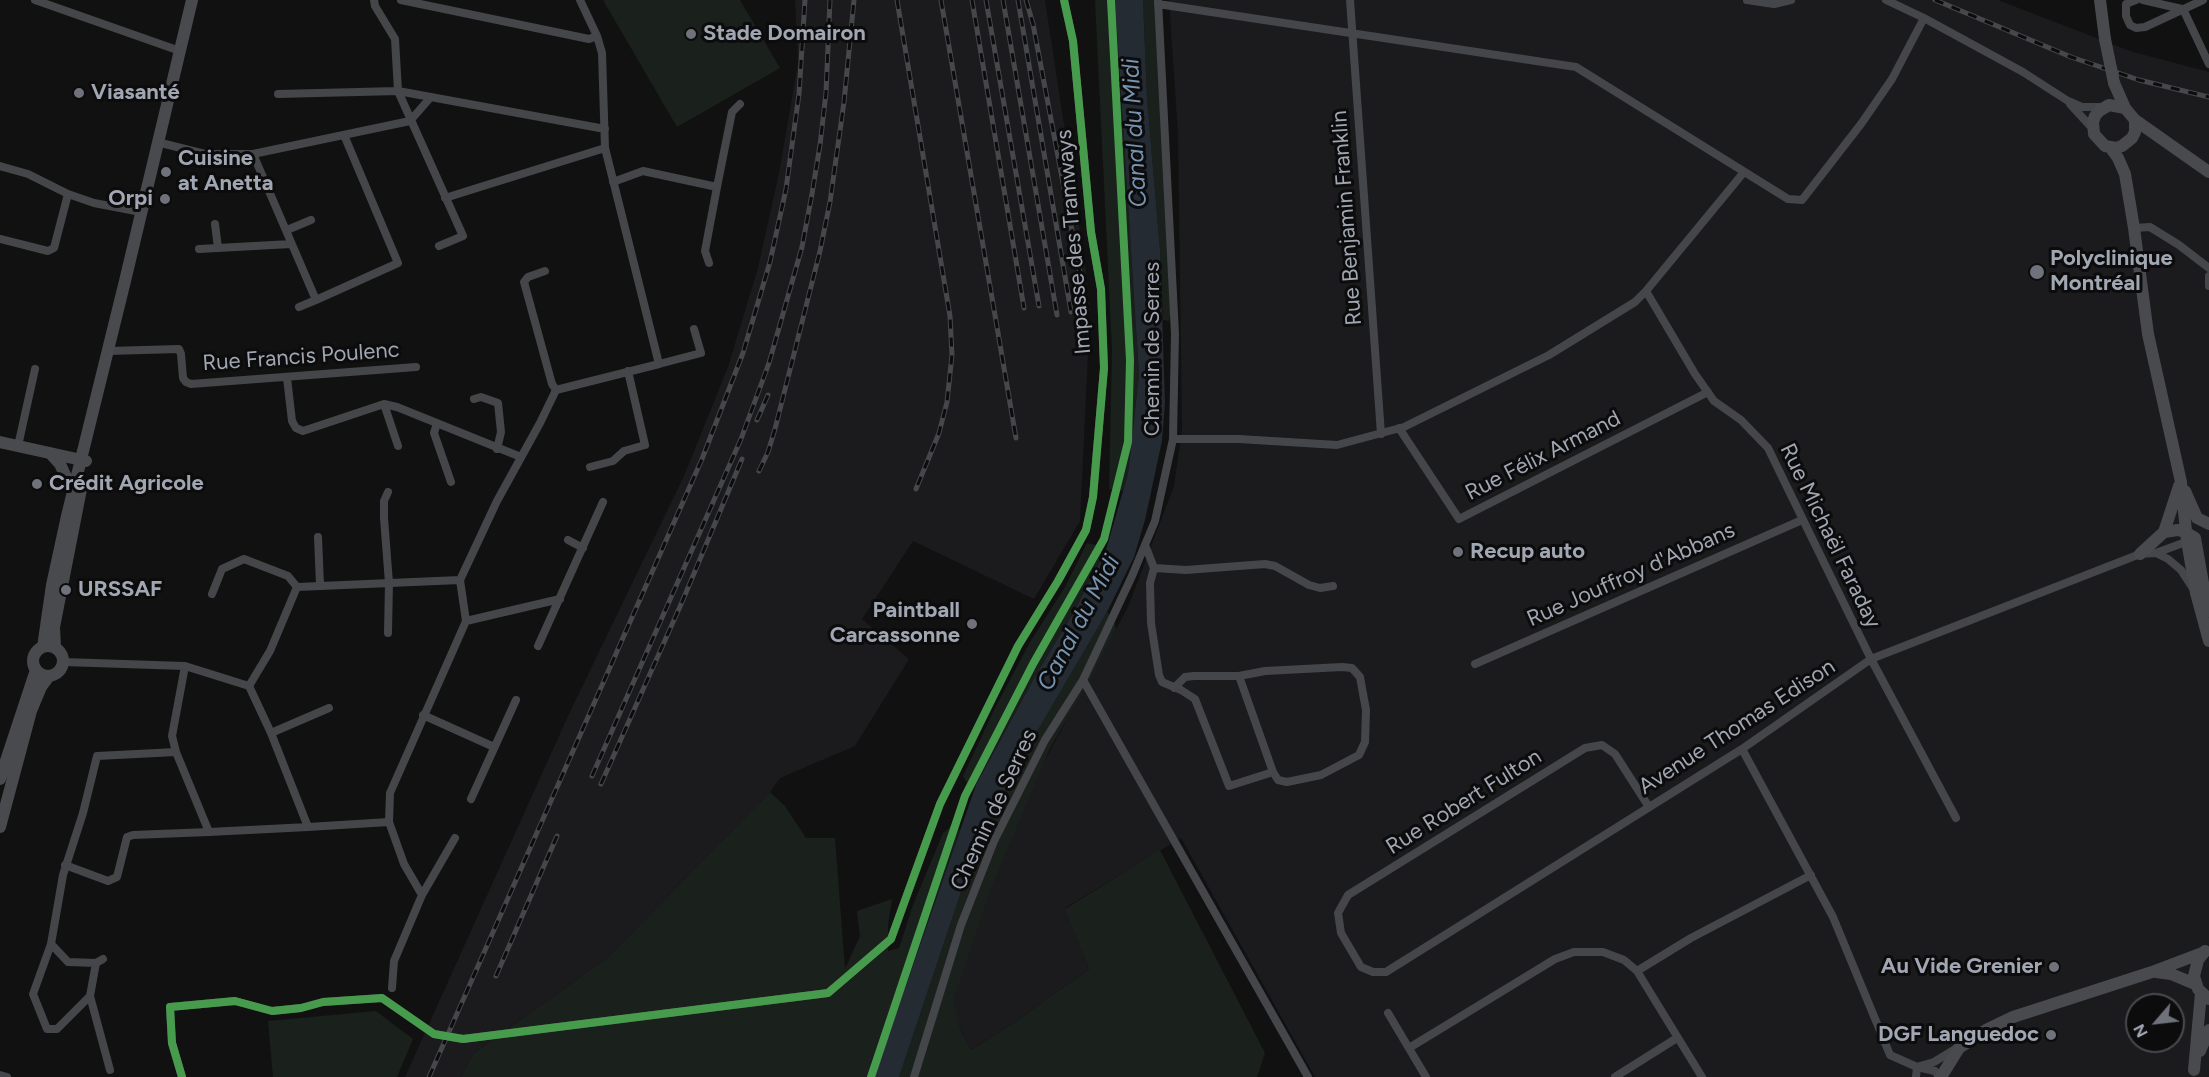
<!DOCTYPE html>
<html>
<head>
<meta charset="utf-8">
<style>
	body { margin:0 }
	#map { position:relative; width:2209px; height:1077px; overflow:hidden; background:#111; font-family:Figtree,sans-serif }
	canvas { display:block }
	.north { position:absolute; left:2125px; top:993px; width:60px; height:60px; box-sizing:border-box; background:#0c0c0d; border:2px solid #484a4f; border-radius:50%; rotate:242deg; font-size:16px; font-weight:700; line-height:24px; text-align:center; color:#a1a6b3 }
	.north::after { content:''; display:block; margin:auto; width:21px; height:27px; background:#6f727a; clip-path:polygon(50% 0,100% 100%,50% 72%,0 100%) }
</style>
</head>
<body>
<div id="map">
<canvas width="2209" height="1077"></canvas>
<div class="north">N</div>
</div>
<script>
const c = document.querySelector('canvas').getContext('2d');
c.lineJoin = 'round';
function fill(path, color) { c.fillStyle = color; c.fill(path, 'evenodd'); }
const toPath = rows => new Path2D(rows.map(r => 'M' + r).join(''));
function stroke(path, color, width, dash) { c.strokeStyle = color; c.lineWidth = width; c.lineCap = dash ? 'butt' : 'round'; c.setLineDash(dash || []); c.stroke(path); }
function drawText(font, color, halo, rows, align = 'center') {
  c.font = font + ' Figtree,sans-serif'; c.lineWidth = 6; c.setLineDash([]); c.textBaseline = 'middle'; c.strokeStyle = halo; c.fillStyle = color; for (const [text, x, y, turn = 0] of rows) {
    c.save(); c.translate(x, y); c.rotate((+turn || 0) * Math.PI / 180); c.textAlign = isNaN(turn) ? turn : align; if (halo) c.strokeText(text, 0, 0); c.fillText(text, 0, 0); c.restore();
  }
}
const built = toPath([
	[795,0,1045,0,1086,270,1089,333,1080,521,1034,599,913,541,862,619,909,659,855,746,780,778,770,792,607,958,473,1054,461,1077,405,1077,568,716,684,476,728,367,758,268,779,173,798,63],
	[1169,0,1998,0,2130,51,2209,72,2209,1077,1315,1077,1181,838,1065,908,1089,969,1012,1024,971,1050,946,1000,999,845,1128,607,1174,486,1182,429,1178,134],
	[2137,1005,2173,1005,2173,1041,2137,1041]
]);
const green = toPath([
	[603,0,740,0,780,68,677,127],
	[1095,0,1115,0,1139,375,1128,474,1123,491,1109,489,1112,350],
	[1143,0,1155,0,1171,312,1169,321,1163,320,1160,250,1147,98],
	[1087,543,1096,545,1103,555,1072,615,1037,673,976,785,967,783,963,776,994,710,1030,642,1065,587],
	[1107,612,1114,621,1116,629,1089,682,1050,748,992,886,953,1001,960,1029,971,1050,1012,1024,1089,969,1065,909,1160,850,1265,1053,1257,1077,899,1077,971,862,990,818,1035,735],
	[770,792,785,806,806,838,835,838,845,969,860,936,857,911,892,899,888,925,888,951,899,948,913,905,943,833,951,826,960,830,874,1077,461,1077,473,1054,607,958],
	[376,1011,413,1039,397,1077,273,1077,268,1021]
]);
const water = toPath([
	[1115,0,1143,0,1147,98,1160,250,1165,403,1162,441,1145,520,1134,557,1107,612,1035,735,990,818,971,862,899,1077,874,1077,976,785,1037,673,1072,615,1106,550,1128,474,1139,375]
]);
const street = toPath([
	[35,0,180,51],
	[374,0,375,6,395,39,398,91,463,236,439,246],
	[401,0,589,39,597,36],
	[1350,0,1381,434],
	[1747,0,1774,4,1791,0],
	[1886,0,1924,18,2023,72,2068,101,2082,107,2104,107],
	[2136,0,2126,4,2126,16,2130,25,2136,28,2145,27,2203,0],
	[2143,0,2182,9],
	[1158,4,1576,67,1788,199,1802,200,1861,124,1892,79,1924,18],
	[2183,9,2209,64],
	[278,94,398,91,605,129],
	[2070,104,2093,129],
	[157,142,205,154,253,154,410,121,430,98],
	[253,154,316,300,398,263,344,135],
	[0,166,28,174,68,194,94,203,141,212],
	[613,182,643,171,717,187],
	[445,198,605,148],
	[215,224,218,248,291,244],
	[2134,228,2150,227,2179,245,2209,268],
	[287,230,311,220],
	[0,239,48,251,54,248,68,194],
	[199,249,218,248],
	[709,263,705,251,717,187,732,112,740,104],
	[545,271,528,277,524,282,552,384,556,390],
	[2209,276,2209,286],
	[1646,291,1695,374,1714,401,1741,420,1768,448,1871,659,1956,818],
	[299,307,316,300],
	[108,351,179,349,181,354,183,378,186,382,191,384,416,367],
	[659,364,701,353,694,329],
	[287,378,292,421,296,428,303,431,384,404,397,407,521,457],
	[474,399,481,397,498,403,501,432,497,449],
	[384,404,398,446],
	[437,423,434,433,451,482],
	[1399,428,1459,519,1708,392],
	[1173,439,1239,439,1337,445,1404,427,1549,355,1635,302,1646,291,1744,172],
	[18,446,35,369],
	[590,467,613,461,624,451,645,445,628,371],
	[388,492,384,501,384,518,389,583,388,633],
	[318,537,320,585],
	[568,540,583,548],
	[1145,545,1154,568,1186,570,1265,564,1275,566,1309,585,1320,588,1333,586],
	[2156,553,2168,559,2181,570,2194,590],
	[1154,568,1150,583,1151,623,1159,675,1162,682,1181,690,1195,699,1229,786,1273,772,1239,676],
	[212,594,222,569,244,559,288,576,297,587],
	[466,621,560,599],
	[538,646,603,502],
	[63,662,185,666,249,686,271,733,308,827,389,822],
	[1475,664,1802,520],
	[185,666,172,736,176,752,209,832,308,827],
	[1083,680,1308,1077],
	[249,686,270,651,297,587,460,580],
	[1174,688,1185,677,1194,676,1239,676,1265,671,1342,667,1352,668,1360,677,1366,710,1365,742,1359,755,1321,775,1287,782,1278,780,1273,772],
	[423,715,494,747],
	[271,733,329,708],
	[1742,749,1833,917,1890,1055,1917,1067,1935,1071,1939,1077],
	[471,799,516,700],
	[1649,807,1615,754,1602,745,1585,748,1348,895,1338,913,1341,933,1361,967,1373,972,1386,972,1742,749,1871,659,2140,554,2156,553,2191,540],
	[65,865,108,881,117,877,127,837,133,835,209,832],
	[422,895,455,838],
	[51,944,68,962,96,963],
	[103,959,96,963,90,996,57,1029,47,1029,33,994,51,944,63,875,83,813,97,756,176,752],
	[1637,971,1691,938,1811,875],
	[392,988,394,961,422,895,404,864,389,822,390,793,466,621,460,580,497,501,540,423,556,390,659,364,605,148,602,53,597,36,580,0],
	[90,996,110,1070],
	[1388,1013,1426,1077],
	[1409,1048,1555,959,1574,952,1603,952,1624,960,1637,971,1702,1077],
	[1920,1066,1934,1062,1957,1048],
	[0,1075,7,1077],
	[182,1077,172,1043,170,1007,235,1001,272,1011,301,1008,323,1002,382,998,434,1034,463,1039,828,993,891,939,940,804,1018,646,1058,581,1086,530,1093,497,1104,368,1101,289,1091,232,1073,41,1064,0],
	[914,1077,961,925,994,841,1045,740,1083,680,1132,576,1155,521,1173,439,1175,334,1158,0],
	[1615,1077,1677,1038],
	[1916,1077,1917,1067]
]);
const secondary = toPath([
	[2100,0,2105,39],
	[2114,83,2125,108,2135,120,2135,132,2132,138,2122,146,2116,148,2105,146,2094,134,2093,122,2095,116,2099,111,2109,105,2125,108],
	[2135,120,2209,172],
	[2110,147,2118,158,2125,174,2134,228,2148,334,2181,482,2187,541,2196,593,2209,641],
	[0,442,86,461],
	[50,453,60,464,73,492],
	[2185,491,2197,518,2209,524],
	[2164,532,2179,486],
	[2140,554,2164,532,2178,530,2185,532,2195,538,2208,611],
	'33 661a15 15 0 1 1 30 0a15 15 0 1 1-30 0Z',
	[43,647,52,585,67,516,125,281,192,0],
	[55,647,54,627,81,489],
	[0,779,36,670],
	[0,827,31,711,41,687,49,676],
	[2205,951,2198,960,2194,976,2198,989,2209,999],
	[2156,972,2171,974,2195,984],
	[2200,1051,2209,1030],
	[2194,1070,2201,993],
	[1941,1077,1959,1048,1986,1030,2013,1017,2152,972,2202,953]
]);
const rail = toPath([
	[897,0,950,316,952,355,947,402,939,433,916,489],
	[941,0,1016,438],
	[972,0,1024,308],
	[986,0,1039,306],
	[1003,0,1057,315],
	[1018,0,1071,312],
	[1026,0,1033,24,1087,310],
	[1935,0,2071,57,2139,80,2209,97],
	[757,420,768,395],
	[759,471,768,452,775,429,820,251,830,202,844,102,854,0],
	[592,776,741,439,769,363,802,247,812,194,820,145,826,93,830,0],
	[601,784,682,602,742,459],
	[496,976,557,836],
	[429,1077,702,459,743,353,770,262,786,189,799,94,805,0]
]);
const secondaryBridge = toPath([
	[2105,39,2114,83]
]);
const cycleway = toPath([
	[182,1077,172,1043,170,1007,235,1001,272,1011,301,1008,323,1002,382,998,434,1034,463,1039,828,993,891,939,940,804,1018,646,1058,581,1086,530,1093,497,1104,368,1101,289,1091,232,1073,41,1064,0],
	[871,1077,965,796,1033,664,1104,539,1128,442,1130,360,1111,0]
]);
const markers = [
	[691,34,6,"#6f727a"],
	[79,93,6,"#6f727a"],
	[166,172,6,"#6f727a"],
	[165,199,6,"#6f727a"],
	[2037,272,8,"#6f727a"],
	[37,484,6,"#6f727a"],
	[1458,552,6,"#6f727a"],
	[66,590,6,"#6f727a"],
	[972,624,6,"#6f727a"],
	[2054,967,6,"#6f727a"],
	[2051,1035,6,"#6f727a"]
];
const poiNames = [
	["Stade Domairon",703,34],
	["Viasanté",91,93],
	["Cuisine",178,159],
	["at Anetta",178,184],
	["Orpi",153,199,"right"],
	["Polyclinique",2050,259],
	["Montréal",2050,284],
	["Crédit Agricole",49,484],
	["Recup auto",1470,552],
	["URSSAF",78,590],
	["Paintball",960,611,"right"],
	["Carcassonne",960,636,"right"],
	["Au Vide Grenier",2042,967,"right"],
	["DGF Languedoc",2039,1035,"right"]
];
const streetNames = [
	["Rue Benjamin Franklin",1347,218,-94],
	["Impasse des Tramways",1074,242,-95],
	["Chemin de Serres",1153,349,-90],
	["Rue Francis Poulenc",301,357,-4],
	["Rue Félix Armand",1543,456,-27],
	["Rue Michaël Faraday",1830,536,64],
	["Rue Jouffroy d'Abbans",1631,575,-24],
	["Avenue Thomas Edison",1737,727,-33],
	["Rue Robert Fulton",1464,802,-32],
	["Chemin de Serres",994,810,-65]
];
const waterNames = [
	["Canal du Midi",1135,133,-93],
	["Canal du Midi",1079,623,-62]
];
fill(built, '#1b1b1d');
fill(green, '#1a201b');
fill(water, '#252b33');
stroke(street, '#45464a', 8);
stroke(secondary, '#494a4e', 12);
stroke(rail, '#45474a', 5);
stroke(rail, '#0c0c0d', 3, [9]);
stroke(secondaryBridge, '#494a4e', 12);
stroke(cycleway, '#469c4c', 8);
for (const [x, y, r, color] of markers) { const dot = new Path2D(); dot.arc(x, y, r, 0, 2 * Math.PI); c.fillStyle = color; c.fill(dot); stroke(dot, '#0c0c0d', 2); }
drawText('bold 22px', '#a1a6b3', '#0c0c0d', poiNames, 'left');
drawText('22px', '#a1a6b3', '#0c0c0d', streetNames);
drawText('italic 24px', '#7793b0', '#0c0c0d', waterNames);
</script>
</body>
</html>
